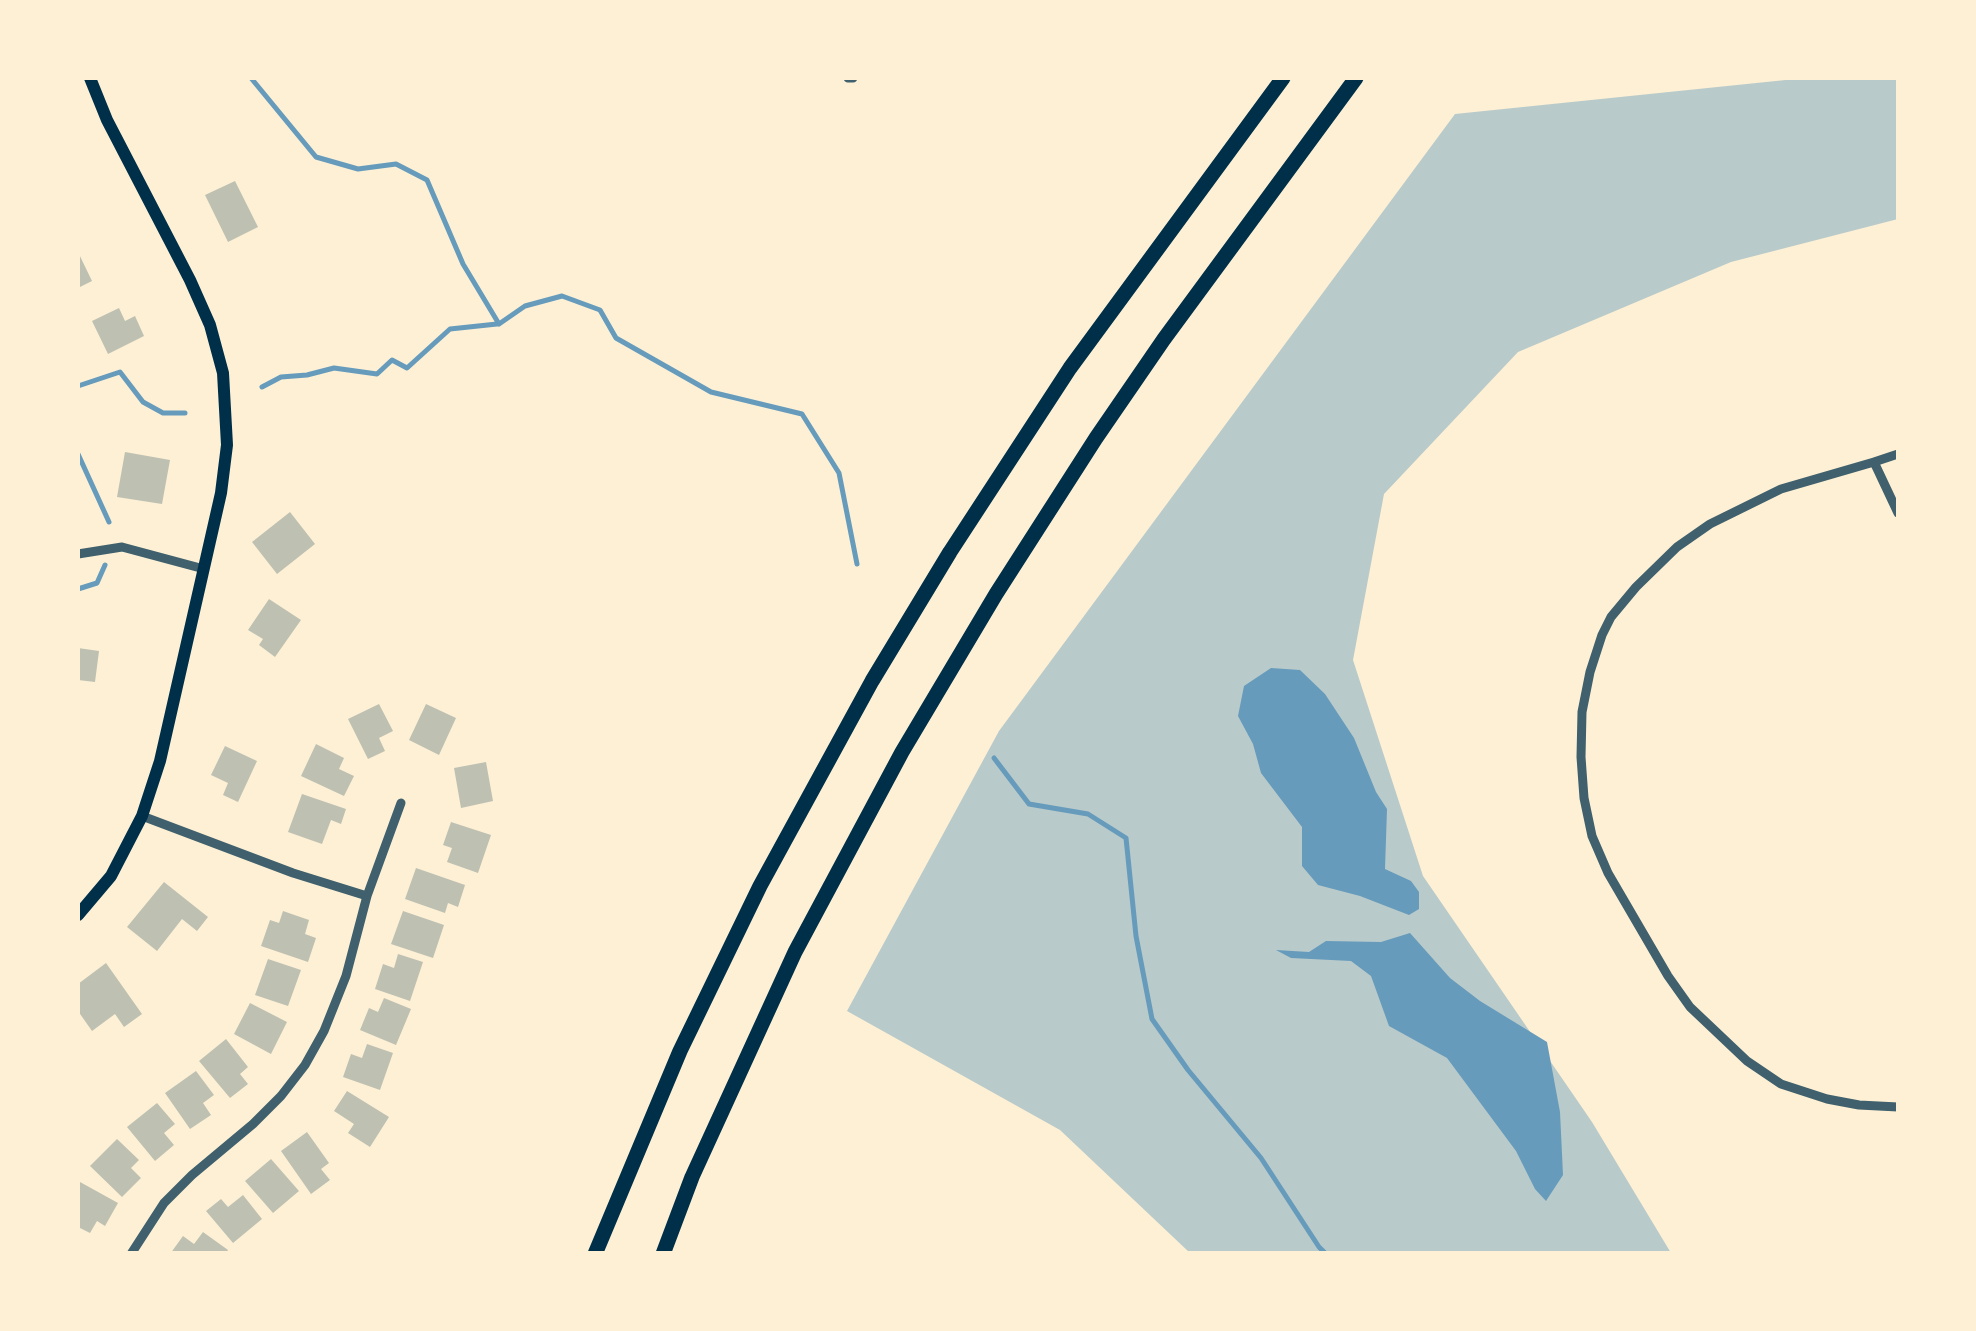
<!DOCTYPE html>
<html>
<head>
<meta charset="utf-8">
<style>
	body { margin:0 }
	#map { position:relative; width:1976px; height:1331px; overflow:hidden; background:#fdf0d5; font-family:"Public Sans",sans-serif }
	canvas { display:block }
	.frame { position:absolute; inset:0; border:80px solid #fdf0d5; pointer-events:none }
</style>
</head>
<body>
<div id="map">
<canvas width="1976" height="1331"></canvas>
<div class="frame"></div>
</div>
<script>
const c = document.querySelector('canvas').getContext('2d');
c.lineJoin = 'round';
function fill(path, color) { c.fillStyle = color; c.fill(path, 'evenodd'); }
const toPath = rows => new Path2D(rows.map(r => 'M' + r).join(''));
function stroke(path, color, width, dash) { c.strokeStyle = color; c.lineWidth = width; c.lineCap = dash ? 'butt' : 'round'; c.setLineDash(dash || []); c.stroke(path); }
const green = toPath([
	[1805,78,1898,78,1898,219,1731,262,1518,352,1384,494,1353,660,1423,876,1592,1122,1671,1253,1190,1253,1060,1130,847,1011,999,731,1455,114]
]);
const water = toPath([
	[1271,668,1300,670,1325,694,1354,738,1376,792,1387,809,1385,869,1411,881,1419,892,1419,909,1409,915,1360,896,1318,885,1302,866,1302,827,1261,773,1253,744,1238,716,1244,686],
	[1410,933,1450,978,1480,1001,1547,1042,1560,1112,1563,1175,1546,1201,1535,1189,1516,1151,1447,1058,1389,1026,1371,976,1351,961,1291,958,1276,950,1309,952,1326,941,1381,942]
]);
const stream = toPath([
	[251,78,316,157,358,169,396,164,427,180,463,264,499,324,525,306,562,296,600,310,616,338,711,392,802,414,839,473,857,564],
	[78,386,120,372,143,402,163,413,185,413],
	[262,387,281,377,307,375,334,368,377,374,392,360,407,368,450,329,497,324],
	[78,454,109,522],
	[78,589,97,583,105,565],
	[994,758,1029,804,1088,814,1126,838,1136,936,1152,1019,1188,1070,1261,1158,1319,1247,1326,1254]
]);
const building = toPath([
	[235,181,258,227,228,242,205,195],
	[78,252,92,281,78,288],
	[119,308,125,321,135,316,144,336,108,354,92,321],
	[125,452,170,460,162,504,117,497],
	[290,512,315,544,277,574,252,542],
	[269,599,301,620,275,657,259,645,263,639,248,630],
	[78,648,99,651,95,682,78,680],
	[379,704,393,731,379,738,385,751,368,759,348,719],
	[426,704,456,718,439,755,409,740],
	[316,744,344,758,339,769,354,776,344,796,301,776],
	[225,746,257,761,238,802,223,795,228,783,211,775],
	[486,762,493,801,461,808,454,768],
	[302,794,346,809,341,824,331,820,322,844,288,832],
	[451,822,491,835,478,873,447,862,452,848,443,845],
	[416,868,465,885,458,907,448,903,445,913,405,899],
	[164,882,208,917,197,931,182,919,157,951,127,927],
	[283,911,309,920,305,934,316,938,308,962,261,946,270,920,279,923],
	[403,911,444,925,433,958,391,944],
	[398,954,423,962,410,1001,375,989,383,964,394,968],
	[268,959,301,970,288,1006,255,995],
	[106,963,142,1014,124,1027,115,1014,92,1031,78,1011,78,984],
	[384,998,411,1009,396,1045,360,1030,369,1008,378,1012],
	[250,1003,287,1022,271,1054,234,1034],
	[226,1039,248,1067,240,1074,248,1084,230,1098,199,1061],
	[367,1044,393,1053,380,1090,343,1077,351,1054,362,1058],
	[196,1071,214,1095,203,1103,211,1115,190,1129,165,1093],
	[347,1091,389,1117,370,1147,348,1133,354,1124,334,1111],
	[157,1103,175,1124,164,1133,174,1145,155,1161,127,1127],
	[307,1132,329,1163,321,1169,330,1180,311,1194,281,1151],
	[117,1139,139,1160,131,1168,141,1178,122,1197,90,1166],
	[271,1159,299,1191,273,1213,245,1181],
	[80,1182,118,1203,105,1226,97,1221,90,1233,78,1227],
	[243,1195,262,1219,233,1243,206,1211,221,1199,228,1207],
	[203,1232,228,1250,226,1254,170,1254,183,1236,194,1244]
]);
const minor = toPath([
	[848,78,853,78],
	[1874,462,1898,454],
	[1898,513,1874,462,1781,489,1710,524,1677,547,1636,587,1611,617,1602,635,1590,672,1582,712,1581,757,1584,798,1592,836,1608,873,1668,976,1690,1007,1747,1061,1781,1084,1827,1099,1859,1105,1898,1107],
	[78,554,122,547,204,569],
	[142,816,293,873,367,896],
	[131,1254,164,1203,192,1175,253,1124,281,1096,305,1065,324,1031,346,976,367,896,401,803]
]);
const secondary = toPath([
	[78,915,111,876,142,816,160,761,221,493,227,445,223,373,210,325,190,280,107,120,90,78]
]);
const motorway = toPath([
	[595,1254,680,1051,760,886,872,681,950,552,1070,368,1283,78],
	[663,1254,692,1177,795,952,902,752,996,594,1096,438,1164,339,1356,78]
]);
fill(green, '#b9caca');
fill(water, '#669bbc');
stroke(stream, '#669bbc', 5);
fill(building, '#bec0b2');
stroke(minor, '#3f606c', 9);
stroke(secondary, '#003049', 12);
stroke(motorway, '#003049', 15);
</script>
</body>
</html>
